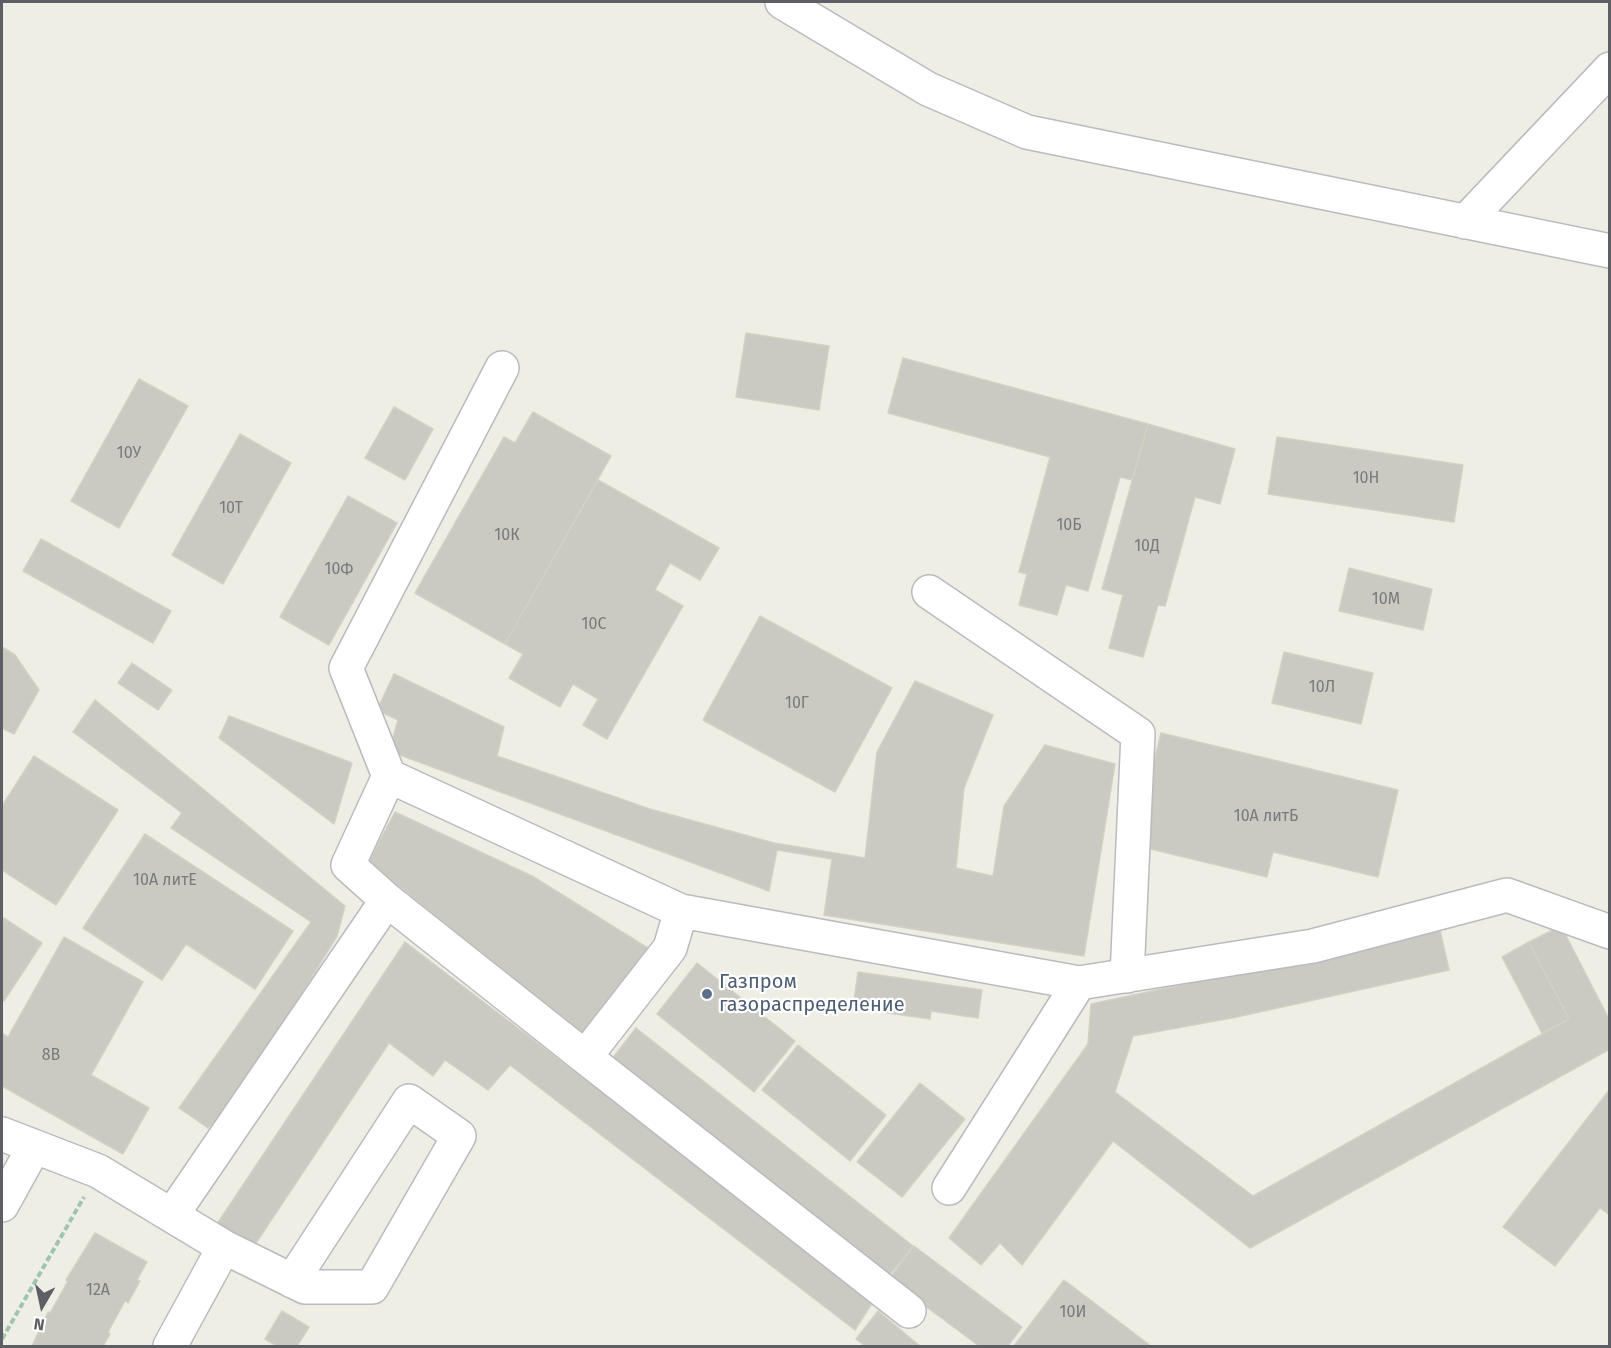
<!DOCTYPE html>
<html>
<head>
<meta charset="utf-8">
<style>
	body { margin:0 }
	#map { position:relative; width:1611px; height:1348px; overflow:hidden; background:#efeee5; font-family:"Fira Sans",sans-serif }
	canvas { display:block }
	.frame { position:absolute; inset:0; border:3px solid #5d5f65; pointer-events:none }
	.north { position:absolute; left:12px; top:1276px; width:60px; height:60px; -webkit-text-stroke:4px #fff; paint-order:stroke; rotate:189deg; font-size:16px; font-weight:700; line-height:24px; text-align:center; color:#5d5f65 }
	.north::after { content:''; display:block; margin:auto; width:21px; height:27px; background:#5d5f65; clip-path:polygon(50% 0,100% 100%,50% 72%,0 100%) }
</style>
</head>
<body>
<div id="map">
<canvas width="1611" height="1348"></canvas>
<div class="frame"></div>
<div class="north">N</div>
</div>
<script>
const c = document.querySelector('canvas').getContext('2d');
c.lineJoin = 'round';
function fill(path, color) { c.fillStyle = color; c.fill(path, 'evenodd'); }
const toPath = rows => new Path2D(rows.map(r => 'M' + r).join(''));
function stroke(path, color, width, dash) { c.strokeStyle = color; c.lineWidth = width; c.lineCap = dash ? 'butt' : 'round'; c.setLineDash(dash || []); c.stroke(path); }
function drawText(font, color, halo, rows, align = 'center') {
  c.font = font + ' "Fira Sans",sans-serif'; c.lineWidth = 4.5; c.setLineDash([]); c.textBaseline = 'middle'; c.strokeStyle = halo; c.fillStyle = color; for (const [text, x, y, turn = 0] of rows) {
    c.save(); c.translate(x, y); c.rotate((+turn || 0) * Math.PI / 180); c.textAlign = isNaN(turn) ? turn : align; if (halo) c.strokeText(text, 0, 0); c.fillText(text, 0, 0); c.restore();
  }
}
const building = toPath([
	[746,333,829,346,819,410,736,397,746,333],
	[903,358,1148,424,1132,480,1120,477,1088,591,1066,585,1057,615,1019,605,1027,574,1019,572,1050,457,888,413,903,358],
	[139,379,188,406,119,528,71,501,139,379],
	[394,407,433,429,405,480,365,458,394,407],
	[533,412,611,456,505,644,415,593,504,437,515,443,533,412],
	[1148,424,1235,449,1220,504,1195,497,1165,606,1158,605,1143,657,1109,648,1123,595,1102,589,1148,424],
	[240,434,291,463,223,584,172,555,240,434],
	[1277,437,1463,465,1454,522,1268,494,1277,437],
	[598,480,719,548,700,580,670,563,655,590,683,606,607,739,583,725,598,699,573,684,560,707,509,678,523,654,505,644,598,480],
	[348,496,397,523,329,645,280,617,348,496],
	[41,539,171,611,153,643,23,571,41,539],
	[1349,568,1432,589,1423,630,1339,611,1349,568],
	[760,616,892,688,835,792,703,720,760,616],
	[2,647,15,655,39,690,14,734,2,728,2,647],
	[1284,652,1373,673,1361,724,1272,703,1284,652],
	[132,663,172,690,158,710,118,683,132,663],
	[394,674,504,727,497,756,650,809,774,843,865,858,877,752,915,681,993,715,964,788,956,868,993,876,1004,806,1045,745,1115,764,1084,956,824,915,832,859,777,850,769,891,389,751,398,720,377,710,394,674],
	[95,700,345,906,337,936,233,1105,208,1128,179,1108,311,922,171,828,182,813,73,732,95,700],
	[229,716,352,763,334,824,219,738,229,716],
	[1161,733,1398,790,1378,877,1273,852,1267,877,1134,845,1161,733],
	[34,756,118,810,56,905,2,870,2,806,34,756],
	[395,812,532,876,656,953,584,1040,369,861,395,812],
	[145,834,293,931,255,989,186,944,162,980,83,928,145,834],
	[2,917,42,943,4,1001,2,999,2,917],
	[1561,926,1610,1021,1610,1049,1250,1248,1113,1141,1022,1265,1000,1243,981,1265,949,1238,1088,1044,1091,1004,1440,930,1449,970,1237,1017,1133,1036,1115,1092,1253,1196,1569,1019,1529,942,1561,926],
	[64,937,143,982,91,1075,149,1108,123,1154,2,1086,2,1033,8,1037,64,937],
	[405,942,874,1300,855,1330,510,1065,488,1090,445,1060,433,1076,389,1043,250,1252,213,1230,405,942],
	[1529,942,1569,1019,1542,1033,1502,957,1529,942],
	[697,963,795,1041,754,1092,657,1014,697,963],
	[858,972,982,990,978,1018,931,1011,930,1019,853,1008,858,972],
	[636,1028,913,1246,887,1278,611,1060,636,1028],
	[798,1045,886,1115,850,1161,762,1090,798,1045],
	[920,1083,965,1119,902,1197,857,1162,920,1083],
	[1610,1089,1610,1215,1600,1208,1555,1266,1503,1227,1610,1089],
	[95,1233,147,1262,137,1280,140,1281,128,1303,125,1301,108,1332,110,1334,103,1346,32,1346,48,1312,50,1313,68,1281,66,1280,95,1233],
	[914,1246,1022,1327,1008,1346,979,1346,889,1279,914,1246],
	[1064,1280,1151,1346,1014,1346,1064,1280],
	[282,1311,309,1327,297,1346,277,1346,265,1339,282,1311],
	[878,1311,920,1346,865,1346,856,1339,878,1311]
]);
const path = toPath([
	[2,1339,84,1197]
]);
const minor = toPath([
	[782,2,928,89,1027,132,1610,251],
	[1465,222,1610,69],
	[929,592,1138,734,1127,976],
	[389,776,346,668,502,368],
	[387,900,585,1057,670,948,681,911],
	[585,1057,909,1311],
	[2,1134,98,1171,224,1247,305,1287,372,1287,459,1136,409,1101,292,1281],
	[949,1188,1079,983],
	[2,1205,34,1147],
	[172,1215,387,900,348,865,389,776,681,911,1079,983,1313,946,1507,895,1610,932],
	[170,1346,224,1247]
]);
const markers = [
	[707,994,6,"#5c6f8a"]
];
const numberNames = [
	["10У",129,454],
	["10Н",1366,479],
	["10Т",231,509],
	["10Б",1069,526],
	["10К",507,536],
	["10Д",1147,547],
	["10Ф",339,570],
	["10М",1386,600],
	["10С",594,625],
	["10Л",1322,688],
	["10Г",797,704],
	["10А литБ",1266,817],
	["10А литЕ",165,881],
	["8В",51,1056],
	["12А",98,1291],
	["10И",1073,1313]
];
const serviceNames = [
	["Газпром",719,982],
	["газораспределение",719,1005]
];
fill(building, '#cac9c2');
stroke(building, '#d3d1c4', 1.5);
stroke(minor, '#babbc0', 36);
stroke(path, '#9dc5b0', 4, [6, 3]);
stroke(minor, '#fff', 33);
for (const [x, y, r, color] of markers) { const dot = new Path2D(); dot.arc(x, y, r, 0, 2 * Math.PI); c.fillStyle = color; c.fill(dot); stroke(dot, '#fff', 2); }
drawText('16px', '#787a7c', null, numberNames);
drawText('20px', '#4e5e75', '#fff', serviceNames, 'left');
</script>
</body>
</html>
